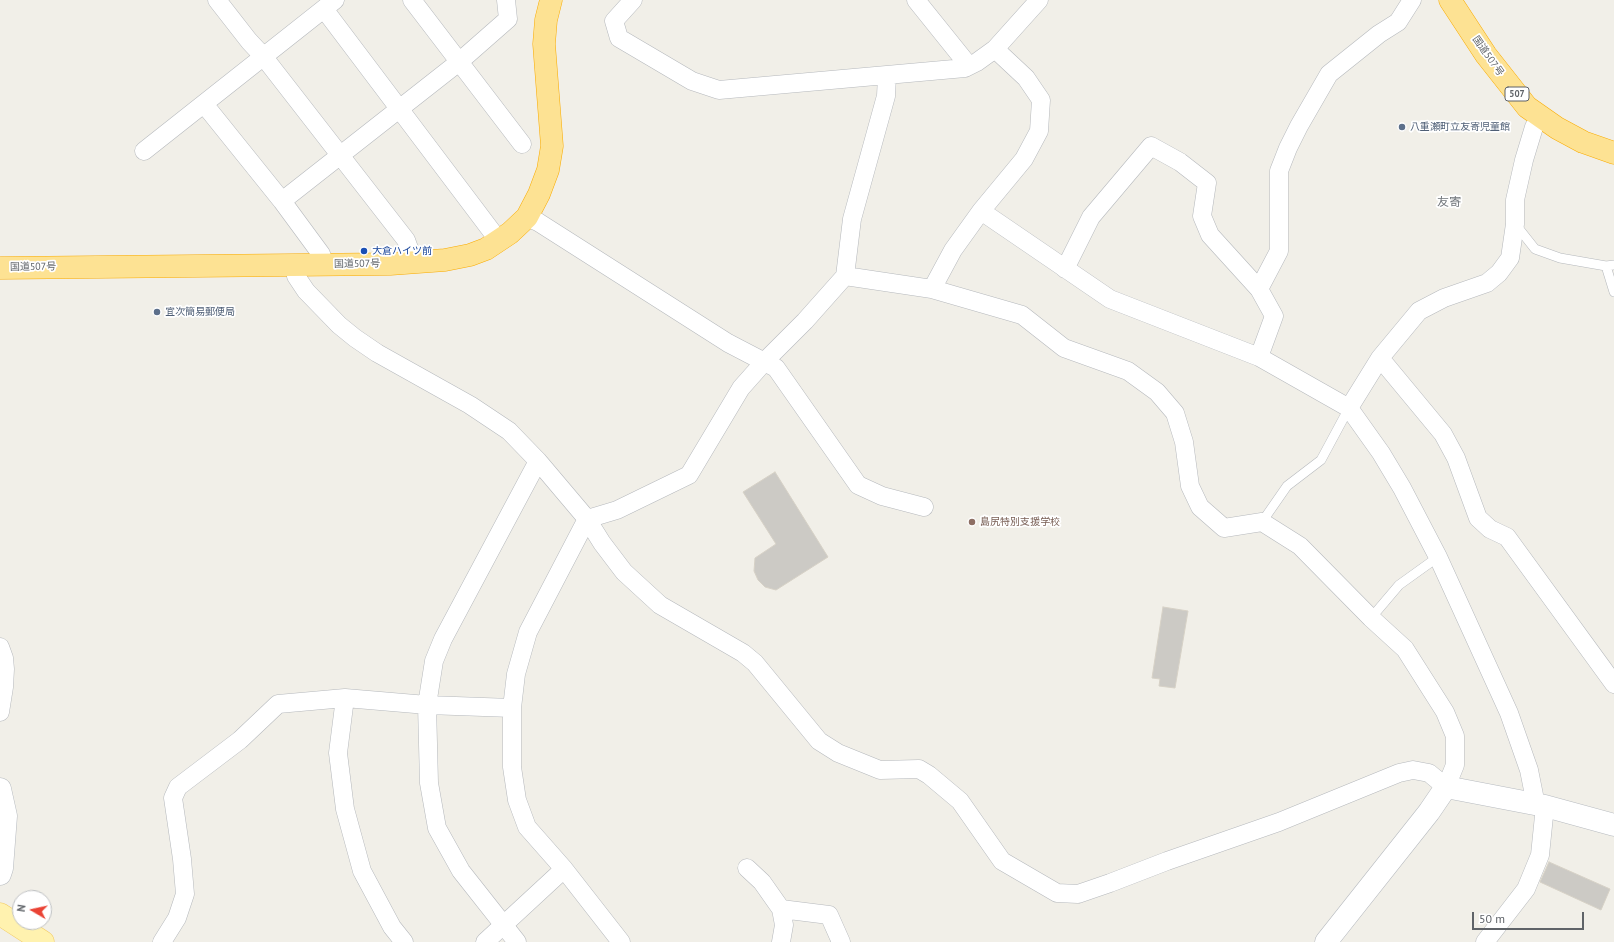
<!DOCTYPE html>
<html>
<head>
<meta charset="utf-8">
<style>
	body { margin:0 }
	#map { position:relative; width:1614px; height:942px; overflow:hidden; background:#f1efe8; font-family:"PT Sans",sans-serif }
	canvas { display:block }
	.north { position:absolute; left:12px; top:890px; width:40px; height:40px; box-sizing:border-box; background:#fff; border:1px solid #bfc1c3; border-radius:50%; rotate:279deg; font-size:11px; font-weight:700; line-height:16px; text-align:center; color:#5f6368 }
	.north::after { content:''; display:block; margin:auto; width:14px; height:18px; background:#ea4335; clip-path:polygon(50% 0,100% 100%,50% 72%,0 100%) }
	.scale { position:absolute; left:1472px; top:912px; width:112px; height:18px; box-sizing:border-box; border:2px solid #5f6368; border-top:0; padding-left:5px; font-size:12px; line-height:14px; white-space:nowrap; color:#5f6368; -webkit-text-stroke:3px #fff; paint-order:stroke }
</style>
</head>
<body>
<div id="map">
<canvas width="1614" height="942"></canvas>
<div class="north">N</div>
<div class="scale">50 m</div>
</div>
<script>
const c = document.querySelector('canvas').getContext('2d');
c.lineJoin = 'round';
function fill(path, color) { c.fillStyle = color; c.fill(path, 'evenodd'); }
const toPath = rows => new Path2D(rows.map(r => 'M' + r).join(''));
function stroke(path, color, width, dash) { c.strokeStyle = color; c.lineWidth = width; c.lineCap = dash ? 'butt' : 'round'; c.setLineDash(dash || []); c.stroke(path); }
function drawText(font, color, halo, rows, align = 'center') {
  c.font = font + ' "PT Sans","Noto Sans JP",sans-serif'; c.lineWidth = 3.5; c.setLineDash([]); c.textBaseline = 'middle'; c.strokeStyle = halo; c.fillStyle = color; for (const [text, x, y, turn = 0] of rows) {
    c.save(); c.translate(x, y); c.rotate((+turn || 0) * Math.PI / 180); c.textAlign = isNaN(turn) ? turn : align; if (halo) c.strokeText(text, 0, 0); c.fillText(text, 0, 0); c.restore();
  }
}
const building = toPath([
	[775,472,828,557,776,590,765,587,758,580,754,571,755,558,776,544,743,492,775,472],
	[1163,607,1188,611,1175,688,1159,686,1160,679,1152,678,1163,607],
	[1549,862,1610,889,1601,910,1540,882,1549,862]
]);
const lane = toPath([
	[1516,225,1535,249,1560,258,1606,266,1614,265],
	[1606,266,1614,292],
	[1262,522,1287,486,1321,460,1349,408],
	[1371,618,1399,585,1438,557]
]);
const street = toPath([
	[217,0,249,41,263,56,406,240,410,251,410,263],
	[412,0,522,144],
	[633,0,614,21,619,38,692,81,719,90,965,68,977,62,995,49,1039,0],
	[916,0,969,66],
	[324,9,499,241],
	[204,104,282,201,321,254,325,265],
	[144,151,335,0],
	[282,201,459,62,508,19,506,0],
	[981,211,1110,299,1259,357,1349,408,1381,453,1402,488,1438,557,1509,713,1529,770,1536,805],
	[527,217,538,222,728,343,776,368,858,485,882,496,924,507],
	[294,265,296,276,306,291,339,325,355,338,377,353,470,405,509,431,538,461,587,519,602,543,624,572,660,605,743,653,755,663,819,741,838,753,880,770,919,769,929,775,960,801,1002,861,1057,893,1078,894,1110,883,1167,861,1279,822,1399,773,1413,770,1429,773,1446,787,1455,765,1455,736,1445,712,1405,649,1371,618,1300,546,1262,522,1224,528,1200,507,1190,486,1184,442,1175,413,1157,392,1128,371,1064,348,1022,315,932,289,845,276],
	[1065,269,1091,217,1151,146,1180,162,1207,183,1202,216,1210,235,1259,289,1274,316,1259,357],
	[932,289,953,250,981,211,1024,159,1039,131,1041,100,1026,78,995,49],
	[1259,289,1279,251,1279,171,1288,148,1299,126,1329,74,1379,34,1398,22,1412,0],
	[1380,358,1443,434,1456,458,1478,518,1490,529,1507,537,1614,684],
	[1349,408,1380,358,1419,311,1444,298,1487,283,1499,273,1510,258,1515,224,1515,200,1524,160,1534,127,1541,118],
	[0,647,4,658,5,669,4,687,0,712],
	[747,868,762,882,781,909,784,925,781,942],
	[781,909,829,915,841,942],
	[162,942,177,918,185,894,182,859,173,798,178,787,240,740,278,704,345,698],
	[404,942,392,927,362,871,345,809,338,753,345,698,427,705,512,708],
	[485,942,564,869],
	[517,942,461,871,437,828,429,783,427,705,434,661,443,639,538,461],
	[621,942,564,869,527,827,517,800,512,767,512,708,516,674,528,632,587,519,617,510,689,475,741,388,765,361,805,321,845,276,852,219,886,96,887,76],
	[1485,942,1526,889,1540,855,1545,806]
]);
const secondary = toPath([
	[0,789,6,816,2,868,0,874],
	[1326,942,1429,812,1446,787,1545,806,1614,825]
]);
const primary = toPath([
	[0,914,43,942]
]);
const highway = toPath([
	[1450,0,1486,55,1527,107,1557,128,1583,142,1614,153],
	[0,268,390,264,445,260,470,255,486,249,510,233,527,217,539,194,548,170,552,146,544,44,546,20,551,0]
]);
const markers = [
	[1402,127,4,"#5c6f8a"],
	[364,251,4,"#1a4fb4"],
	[157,312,4,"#5c6f8a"],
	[972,522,4,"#8d6e63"]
];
const shields = [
	[1517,94,24]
];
const shieldNames = [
	["507",1517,94]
];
const streetNames = [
	["国道507号",1488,56,55],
	["国道507号",357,264,-1],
	["国道507号",33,267,-1]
];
const serviceNames = [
	["八重瀬町立友寄児童館",1410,127],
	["宜次簡易郵便局",165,312]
];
const transitNames = [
	["大倉ハイツ前",372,251]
];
const educationNames = [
	["島尻特別支援学校",980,522]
];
const quarterNames = [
	["友寄",1449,203]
];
fill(building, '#cccac5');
stroke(building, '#d6d1c6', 1);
stroke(lane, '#b5b8bc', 10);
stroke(street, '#b5b8bc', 19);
stroke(secondary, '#b6babf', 23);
stroke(primary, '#f2c960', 23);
stroke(highway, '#f9ab00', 23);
stroke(lane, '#fff', 9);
stroke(street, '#fff', 18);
stroke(secondary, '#fff', 22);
stroke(primary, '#fff2af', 22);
stroke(highway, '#fde293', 22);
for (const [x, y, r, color] of markers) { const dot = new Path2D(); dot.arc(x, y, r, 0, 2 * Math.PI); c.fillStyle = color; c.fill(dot); stroke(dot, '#fff', 1.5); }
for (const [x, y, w] of shields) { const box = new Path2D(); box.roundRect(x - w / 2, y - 7, w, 14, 3); c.fillStyle = '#fff'; c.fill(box); stroke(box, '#5f6368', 1); }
drawText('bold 9px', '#5f6368', null, shieldNames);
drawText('10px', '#5f6368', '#fff', streetNames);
drawText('10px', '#4e5e75', '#fff', serviceNames, 'left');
drawText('10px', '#164399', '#fff', transitNames, 'left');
drawText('10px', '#785e54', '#fff', educationNames, 'left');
drawText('12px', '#70757a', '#fff', quarterNames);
</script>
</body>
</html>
